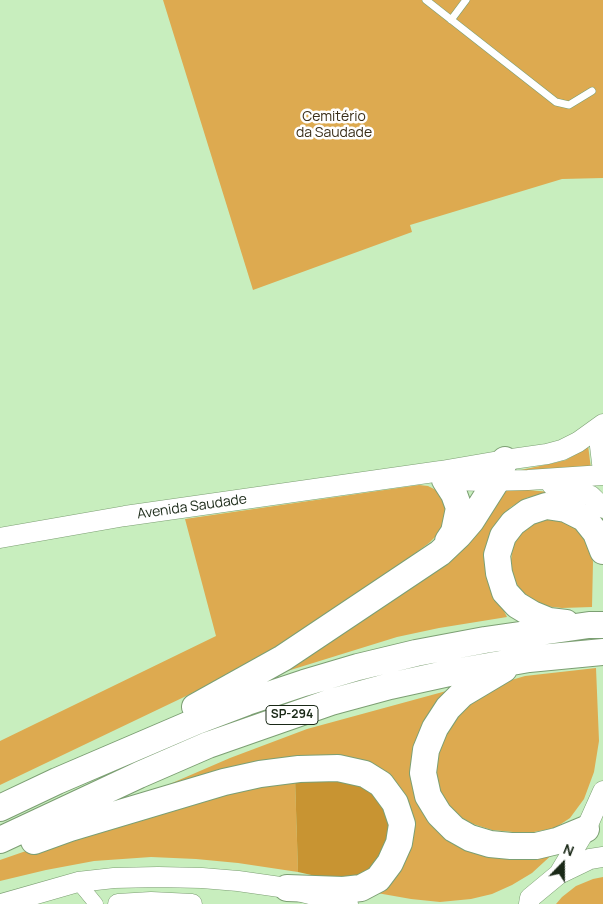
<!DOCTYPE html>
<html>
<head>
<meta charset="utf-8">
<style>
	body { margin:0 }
	#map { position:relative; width:603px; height:904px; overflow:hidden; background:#c8eebe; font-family:Manrope,sans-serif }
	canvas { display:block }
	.north { position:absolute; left:538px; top:839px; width:50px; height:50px; -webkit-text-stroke:4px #fff; paint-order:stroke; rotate:22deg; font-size:14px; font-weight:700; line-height:20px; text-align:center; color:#1a2917 }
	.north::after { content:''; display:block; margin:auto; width:18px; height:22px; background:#1a2917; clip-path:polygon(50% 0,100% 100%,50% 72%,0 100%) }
</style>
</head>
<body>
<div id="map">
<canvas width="603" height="904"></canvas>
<div class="north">N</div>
</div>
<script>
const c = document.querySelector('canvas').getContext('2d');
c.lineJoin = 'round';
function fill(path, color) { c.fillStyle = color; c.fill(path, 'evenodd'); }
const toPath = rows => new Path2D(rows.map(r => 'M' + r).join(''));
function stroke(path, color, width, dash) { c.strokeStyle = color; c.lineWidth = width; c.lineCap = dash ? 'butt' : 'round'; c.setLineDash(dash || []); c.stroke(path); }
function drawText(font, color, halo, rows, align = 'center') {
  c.font = font + ' Manrope,sans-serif'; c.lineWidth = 5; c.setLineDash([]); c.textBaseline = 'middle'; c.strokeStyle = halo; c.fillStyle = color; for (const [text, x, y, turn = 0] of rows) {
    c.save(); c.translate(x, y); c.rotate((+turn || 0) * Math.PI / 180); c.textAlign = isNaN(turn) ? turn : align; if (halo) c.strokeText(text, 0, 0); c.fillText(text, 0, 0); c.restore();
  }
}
const green = toPath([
	[163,0,603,0,603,178,562,179,410,225,412,232,253,290],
	[588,445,591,469,516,471,554,463,566,460,578,453],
	[419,485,428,486,438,491,445,498,447,520,440,532,429,543,378,581,270,651,233,673,182,698,0,785,0,741,216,636,185,519],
	[507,488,560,493,539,495,526,498,511,507,498,520,491,535,493,589,507,617,439,628,397,637,268,677,327,644,428,577,448,563],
	[543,519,573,521,590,544,593,562,592,607,562,608,544,606,523,594,516,583,512,572,511,560,513,547,520,533,531,526],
	[596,668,599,741,594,772,584,799,570,818,555,828,534,832,513,832,492,830,473,824,455,814,441,800,434,784,433,753,460,708,508,681,525,676],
	[450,690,435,705,433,820,556,851,532,873,512,885,492,894,471,899,440,902,411,899,377,893,383,771,149,793,230,758,307,729],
	[295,778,298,872,238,863,196,859,151,857,94,861,46,870,0,881,0,860,49,843,129,819],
	[603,877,603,904,556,904,562,897,576,886,593,879]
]);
const forest = toPath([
	[327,776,372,788,392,816,382,861,351,881,329,879,298,872,295,778]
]);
const service = toPath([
	[426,0,556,102,569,105,592,91],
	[451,20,466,0]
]);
const minor = toPath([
	[78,882,96,904]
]);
const secondary = toPath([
	[601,426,600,446,603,471],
	[445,480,485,481,528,480,603,475],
	[552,485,577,491,591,496,603,508],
	[0,538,125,516,441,471,505,460,547,454,562,450,578,442,603,424],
	[559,874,586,829,603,791],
	[1,904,78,882,114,878,158,877,202,878,238,881,287,888,348,904],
	[118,904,151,902,192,904],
	[529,904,530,898,559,874,590,859,603,857]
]);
const motorway = toPath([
	[445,480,454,494,459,508,454,532,448,541],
	[566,623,549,621,532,614,517,605,505,592,499,573,497,555,503,536,513,523,528,512,546,506,566,509,584,518,596,533,603,551],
	[504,669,462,694,448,708,435,728,426,750,423,773,428,796,439,814,454,829,470,838,490,844,511,846,536,846,557,841,586,829],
	[195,707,283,658,440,553,459,535,471,521,497,480,505,460],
	[0,808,57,781,197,721,247,702,304,683,358,667,416,653,485,640,589,625,603,625],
	[0,840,139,775,208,745,331,702,390,686,449,673,529,659,603,652],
	[34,841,70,828,224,782,260,774,299,769,338,768,365,774,381,784,395,803,402,824,399,843,390,863,378,879,361,888,343,890,287,888]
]);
const shields = [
	[292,715,52]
];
const shieldNames = [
	["SP-294",292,715]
];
const parkNames = [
	["Cemitério",334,117],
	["da Saudade",334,133]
];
const streetNames = [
	["Avenida Saudade",192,507,-8]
];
fill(green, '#ddaa50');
fill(forest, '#c89432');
stroke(service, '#7c9f73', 8);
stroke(minor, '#7c9f73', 15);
stroke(secondary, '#7c9f73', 21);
stroke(motorway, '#7c9f73', 28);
stroke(service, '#fff', 7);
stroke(minor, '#fff', 14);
stroke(secondary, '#fff', 20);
stroke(motorway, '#fff', 26);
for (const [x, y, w] of shields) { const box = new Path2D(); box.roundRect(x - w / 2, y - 9.5, w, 19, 4); c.fillStyle = '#fff'; c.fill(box); stroke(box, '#1a2917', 1); }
drawText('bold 12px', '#1a2917', null, shieldNames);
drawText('14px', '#3a2e19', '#fff', parkNames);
drawText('14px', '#1a2917', '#fff', streetNames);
</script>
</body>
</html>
